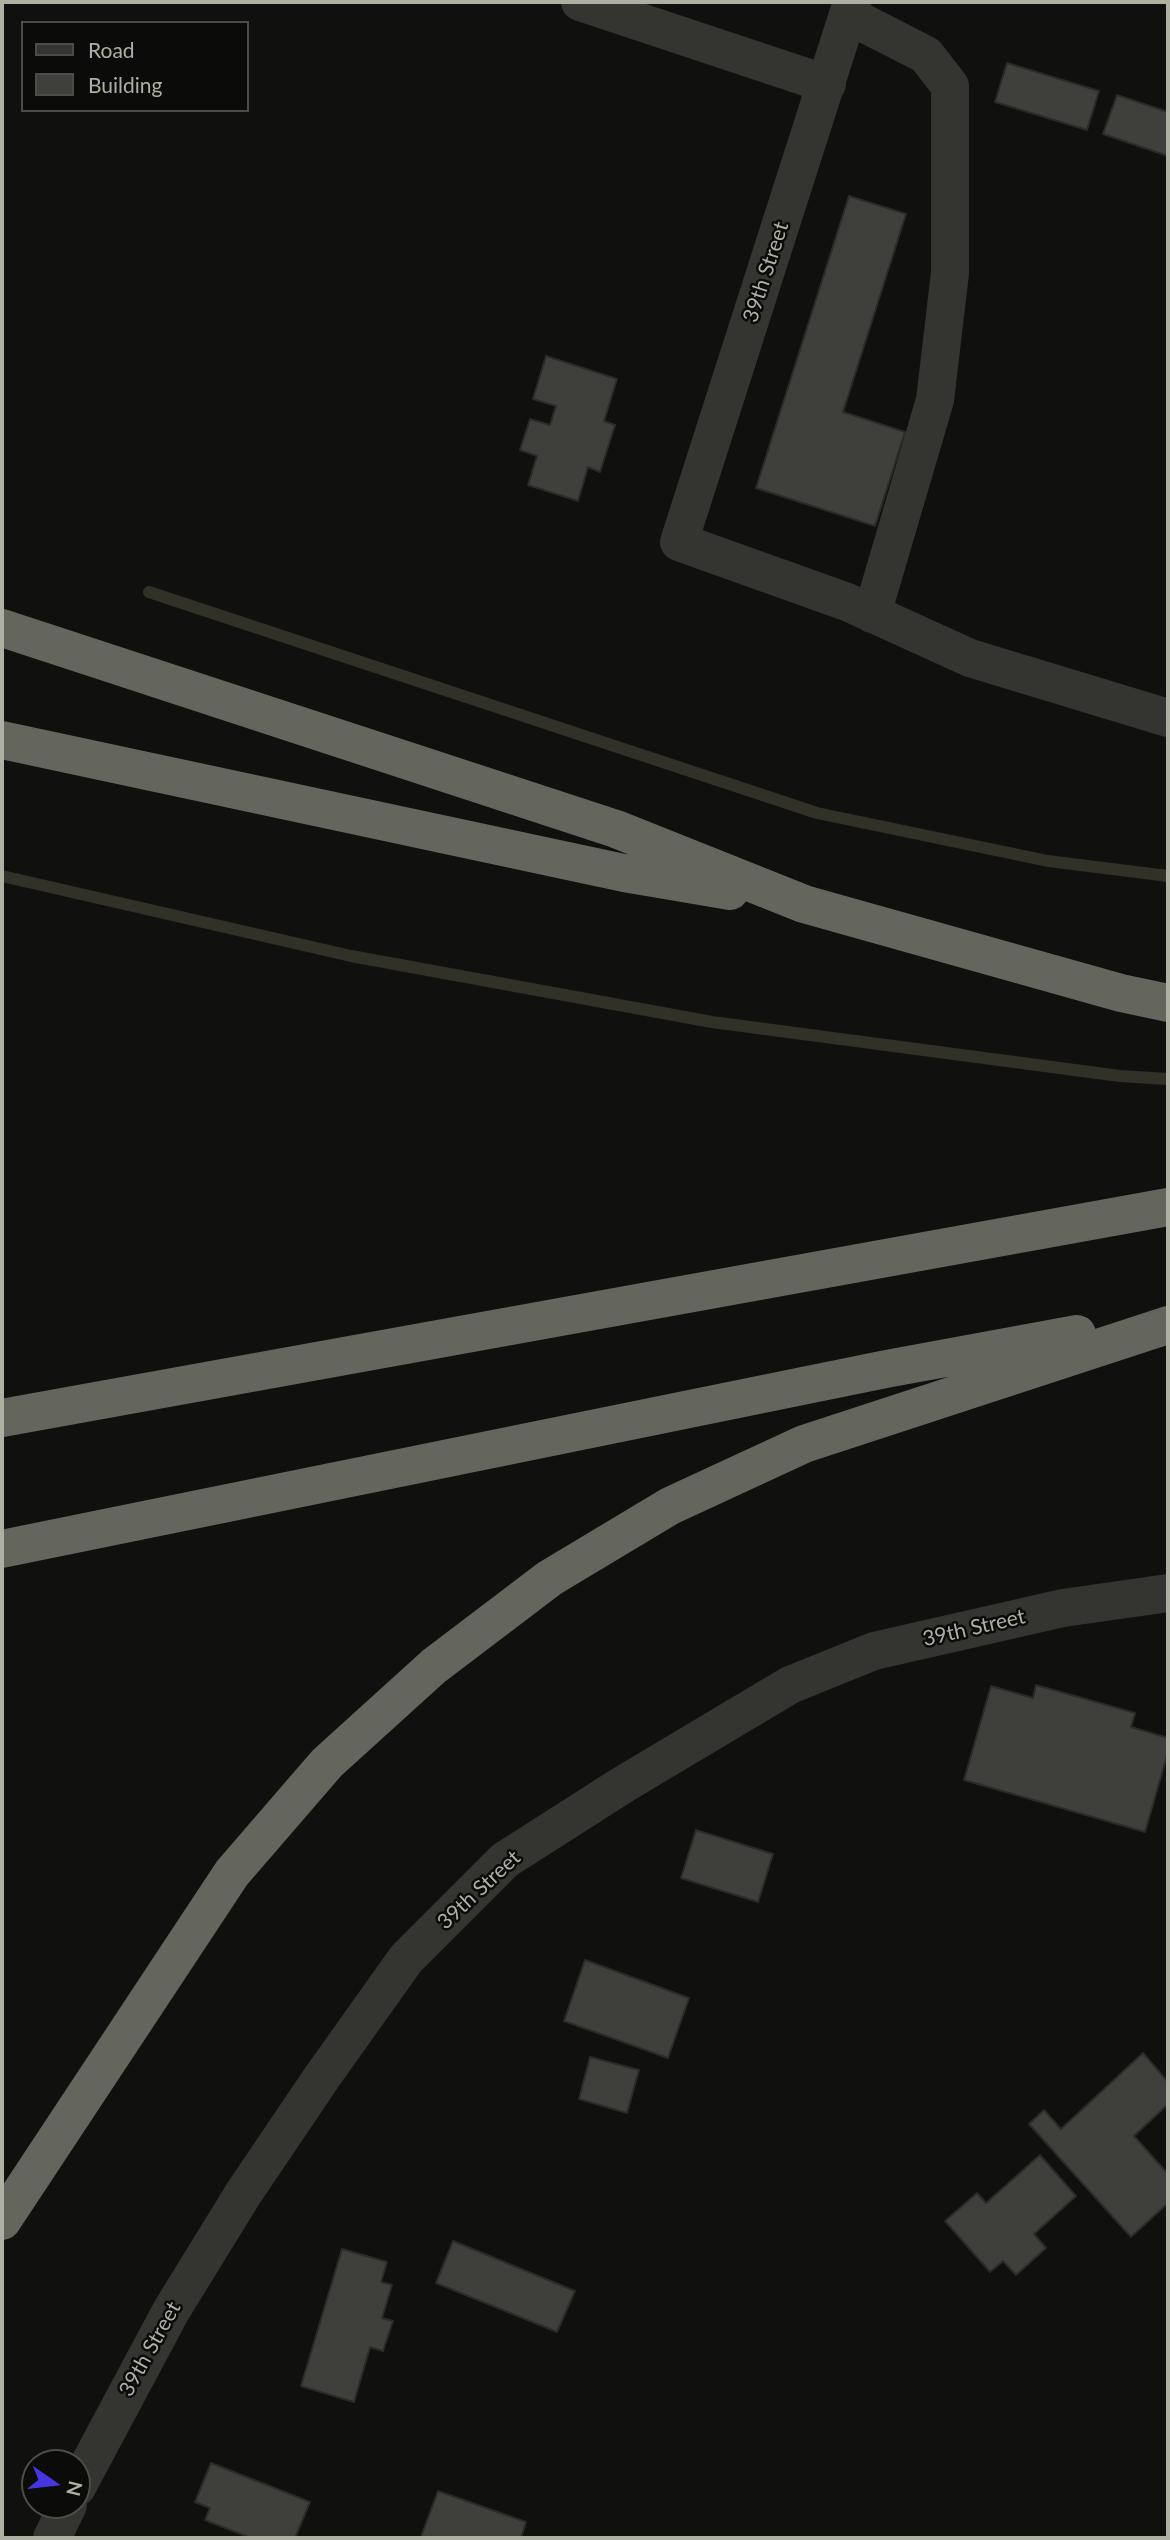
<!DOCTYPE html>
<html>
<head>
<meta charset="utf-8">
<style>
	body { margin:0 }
	#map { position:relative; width:1170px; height:2540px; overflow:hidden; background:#10100f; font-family:Lato,sans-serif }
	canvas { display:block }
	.frame { position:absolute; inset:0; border:4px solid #aeb0a1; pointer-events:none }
	.legend { position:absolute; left:21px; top:21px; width:228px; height:91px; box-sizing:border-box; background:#0b0b0a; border:2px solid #4c4d46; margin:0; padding:9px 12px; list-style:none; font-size:21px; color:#aeb0a1 }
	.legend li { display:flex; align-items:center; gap:14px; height:35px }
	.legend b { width:35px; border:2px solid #4c4d46 }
	.north { position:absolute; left:21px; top:2449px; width:70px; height:70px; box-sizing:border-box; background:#0b0b0a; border:2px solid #4c4d46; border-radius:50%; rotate:104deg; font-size:19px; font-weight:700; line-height:28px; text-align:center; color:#aeb0a1 }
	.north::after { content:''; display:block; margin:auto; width:24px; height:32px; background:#4437e1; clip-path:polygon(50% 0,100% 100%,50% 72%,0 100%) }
</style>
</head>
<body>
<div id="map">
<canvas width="1170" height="2540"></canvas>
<div class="frame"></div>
<ul class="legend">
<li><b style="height:9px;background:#343530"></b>Road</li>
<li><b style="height:19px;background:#3f403b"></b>Building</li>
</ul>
<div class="north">N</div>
</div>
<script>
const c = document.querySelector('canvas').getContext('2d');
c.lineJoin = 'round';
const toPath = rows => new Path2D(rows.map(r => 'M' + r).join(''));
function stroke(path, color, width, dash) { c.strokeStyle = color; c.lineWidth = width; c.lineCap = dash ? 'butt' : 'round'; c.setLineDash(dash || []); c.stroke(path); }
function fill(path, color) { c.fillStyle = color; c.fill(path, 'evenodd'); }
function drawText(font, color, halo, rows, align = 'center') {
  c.font = font + ' Lato,sans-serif'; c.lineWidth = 5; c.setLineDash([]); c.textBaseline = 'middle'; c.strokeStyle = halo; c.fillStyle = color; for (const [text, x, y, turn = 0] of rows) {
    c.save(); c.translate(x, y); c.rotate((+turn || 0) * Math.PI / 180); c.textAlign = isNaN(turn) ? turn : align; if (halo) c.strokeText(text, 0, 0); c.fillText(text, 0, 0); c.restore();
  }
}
const stream = toPath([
	[149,592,817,813,1048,861,1168,876],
	[2,876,351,956,712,1022,1120,1076,1168,1079]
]);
const building = toPath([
	[1007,63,1099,91,1087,130,995,102,1007,63],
	[1117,95,1168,112,1168,156,1103,134,1117,95],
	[849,196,906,214,843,412,905,432,875,526,756,488,849,196],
	[546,356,617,379,604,421,615,425,600,472,588,467,578,501,528,485,537,456,520,450,530,419,550,425,556,406,533,399,546,356],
	[1036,1685,1135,1713,1131,1727,1168,1738,1168,1752,1145,1832,964,1780,991,1686,1033,1698,1036,1685],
	[696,1830,773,1854,758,1902,681,1878,696,1830],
	[585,1960,689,1998,668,2058,564,2021,585,1960],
	[1143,2053,1168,2082,1168,2104,1134,2136,1168,2174,1168,2203,1131,2237,1029,2124,1044,2110,1061,2129,1143,2053],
	[590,2057,639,2070,627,2113,579,2099,590,2057],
	[1040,2155,1076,2196,1034,2234,1046,2248,1016,2275,1003,2261,990,2272,945,2221,977,2193,986,2203,1040,2155],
	[453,2241,575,2291,557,2332,436,2283,453,2241],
	[342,2249,387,2262,381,2282,392,2285,382,2318,393,2321,383,2351,370,2347,354,2402,301,2386,342,2249],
	[211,2463,310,2502,295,2538,251,2538,205,2520,210,2508,195,2502,211,2463],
	[438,2491,526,2522,521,2538,421,2537,438,2491]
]);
const minor = toPath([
	[580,2,827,84],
	[852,2,679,542,847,602,970,658,1168,718],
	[848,15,926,55,950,86,950,273,935,400,872,614],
	[77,2487,171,2311,243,2194,322,2077,406,1959,505,1860,624,1784,790,1685,874,1651,1063,1608,1168,1593],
	[52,2538,68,2505]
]);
const highway = toPath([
	[2,628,616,829,804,904,1121,993,1168,1003],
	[2,740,624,873,730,891],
	[2,1418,1168,1207],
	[2,1549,886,1369,1077,1334],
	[2,2221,232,1873,327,1763,434,1666,550,1578,670,1506,804,1444,1168,1325]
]);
const streetNames = [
	["39th Street",766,272,-72],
	["39th Street",974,1628,-13],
	["39th Street",479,1890,-43],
	["39th Street",150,2349,-61]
];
stroke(stream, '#323127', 12);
fill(building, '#3f403b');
stroke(building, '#2b2c29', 2);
stroke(minor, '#343530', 38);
stroke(highway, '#64655d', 38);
drawText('21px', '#aeb0a1', '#0b0b0a', streetNames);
</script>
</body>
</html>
